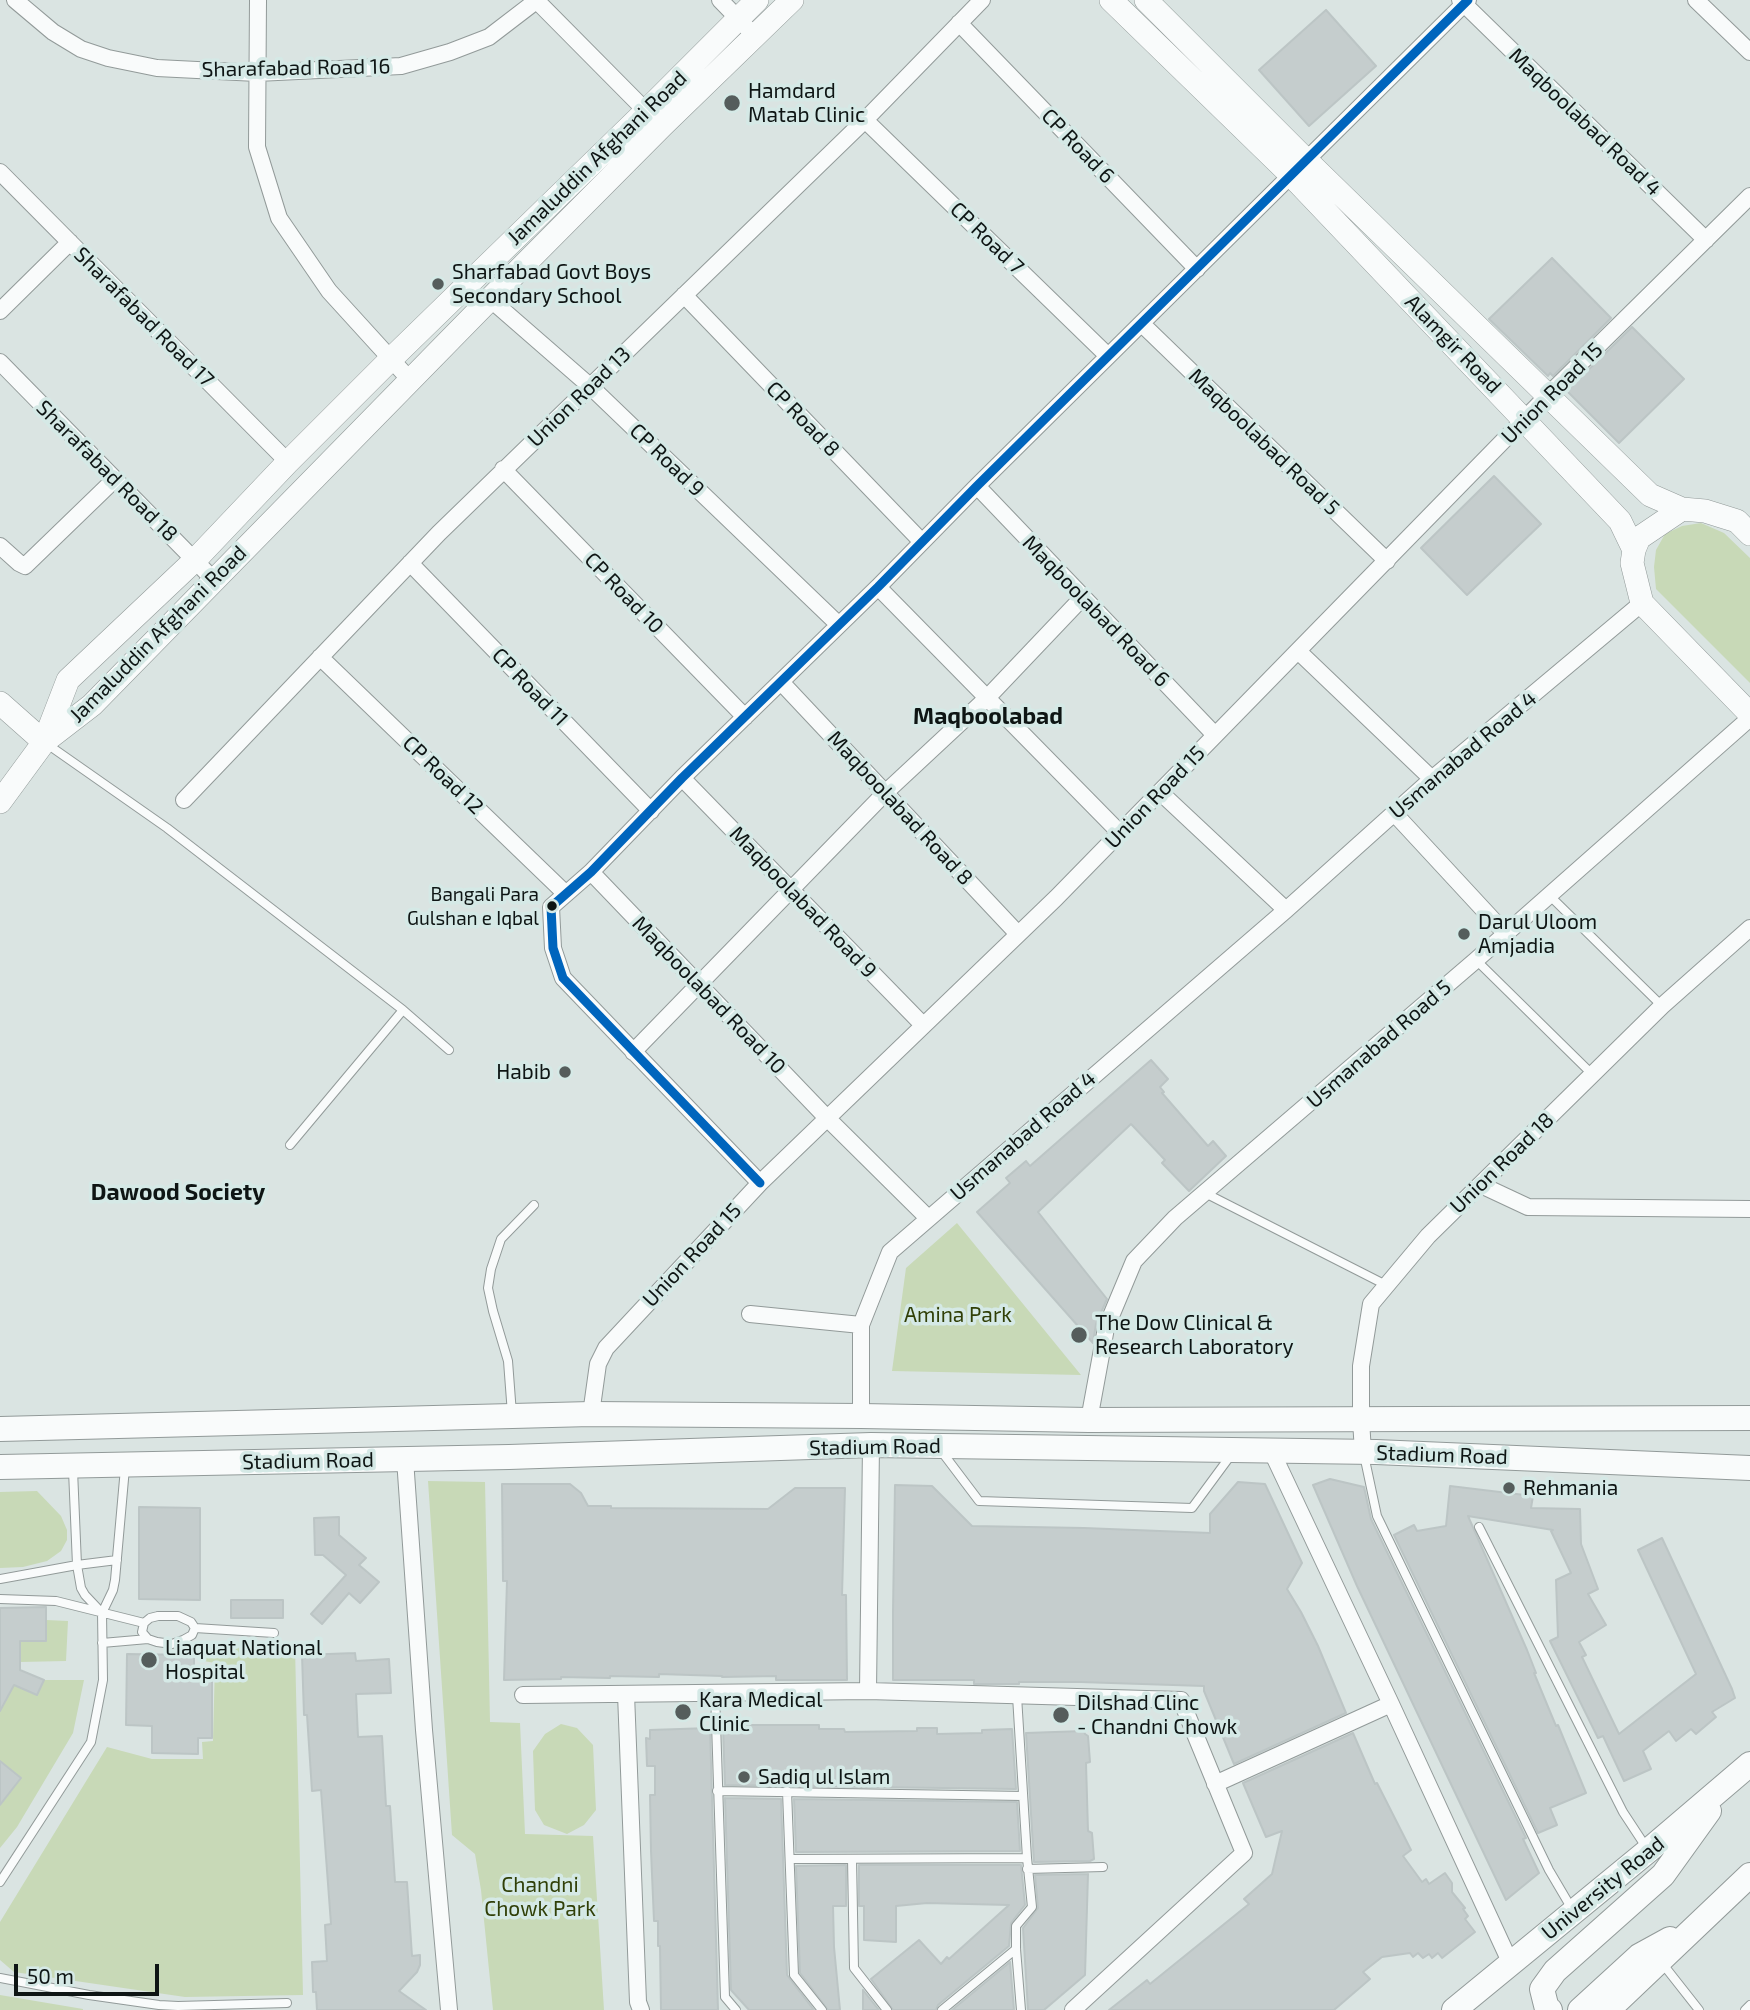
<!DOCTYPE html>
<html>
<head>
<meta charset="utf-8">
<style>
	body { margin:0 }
	#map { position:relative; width:1750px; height:2010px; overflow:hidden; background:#dae4e2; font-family:"Exo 2",sans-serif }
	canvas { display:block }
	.scale { position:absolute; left:14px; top:1964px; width:145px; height:32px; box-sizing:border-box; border:4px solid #0e1514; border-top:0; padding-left:9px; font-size:21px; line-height:24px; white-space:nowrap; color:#0e1514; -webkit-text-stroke:5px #d5e9e6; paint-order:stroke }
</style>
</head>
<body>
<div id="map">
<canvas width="1750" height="2010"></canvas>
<div class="scale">50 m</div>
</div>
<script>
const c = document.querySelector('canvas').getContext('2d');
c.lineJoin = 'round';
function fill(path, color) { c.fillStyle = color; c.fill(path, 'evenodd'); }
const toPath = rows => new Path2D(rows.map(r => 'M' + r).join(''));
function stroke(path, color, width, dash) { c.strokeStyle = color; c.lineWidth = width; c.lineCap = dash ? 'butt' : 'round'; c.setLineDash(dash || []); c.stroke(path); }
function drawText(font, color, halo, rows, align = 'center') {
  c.font = font + ' "Exo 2",sans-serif'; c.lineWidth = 7; c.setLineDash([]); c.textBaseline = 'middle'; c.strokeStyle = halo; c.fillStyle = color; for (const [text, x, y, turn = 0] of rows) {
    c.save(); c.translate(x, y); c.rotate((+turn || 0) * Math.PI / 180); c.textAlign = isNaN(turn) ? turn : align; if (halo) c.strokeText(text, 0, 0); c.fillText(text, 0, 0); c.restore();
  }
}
const green = toPath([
	[1701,523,1724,533,1750,558,1750,683,1656,589,1654,567,1656,550,1665,534,1682,526],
	[957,1223,1081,1375,892,1371,906,1268],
	[428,1481,485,1482,490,1722,520,1723,525,1834,593,1836,604,2010,493,2010,481,1890,475,1854,452,1835],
	[37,1491,61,1516,67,1530,67,1540,61,1551,47,1561,23,1567,0,1568,0,1492],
	[46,1620,68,1621,66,1661,20,1662,20,1641,46,1641],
	[295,1647,303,1995,185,1997,14,1972,0,1960,0,1922,107,1747,152,1759,203,1759,202,1742,213,1741,215,1663,198,1660,198,1648],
	[44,1680,84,1680,73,1733,17,1827,0,1848,0,1711,14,1685,36,1695],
	[561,1724,577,1728,593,1745,596,1810,584,1825,567,1834,544,1825,535,1810,533,1751,545,1734],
	[0,1995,83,2009,83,2010,0,2010]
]);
const building = toPath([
	[1326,10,1376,66,1309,126,1259,70,1326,10],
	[1552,258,1611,318,1553,376,1550,373,1548,376,1489,319,1552,258],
	[1632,327,1684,379,1619,443,1567,391,1632,327],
	[1494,476,1541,524,1467,595,1421,548,1494,476],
	[1151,1060,1168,1079,1160,1087,1164,1092,1162,1093,1208,1146,1213,1141,1226,1156,1189,1191,1162,1163,1165,1160,1131,1124,1038,1212,1107,1299,1096,1324,1093,1343,977,1212,1010,1183,1006,1178,1026,1161,1030,1166,1151,1060],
	[1330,1479,1364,1487,1371,1519,1526,1838,1523,1839,1539,1873,1506,1900,1357,1586,1313,1485,1330,1479],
	[1238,1482,1265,1484,1302,1563,1287,1589,1301,1612,1318,1646,1346,1713,1234,1764,1204,1691,1204,1686,1080,1682,1019,1682,1019,1684,974,1684,974,1680,893,1680,893,1612,895,1485,932,1486,972,1526,1084,1528,1210,1533,1210,1514,1238,1482],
	[502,1484,570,1484,581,1493,588,1506,611,1506,611,1508,768,1509,795,1488,845,1488,842,1595,846,1595,847,1680,776,1680,776,1676,722,1677,722,1676,659,1674,659,1677,610,1676,610,1678,561,1677,561,1679,504,1680,507,1581,503,1581,502,1484],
	[1450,1486,1533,1496,1531,1508,1580,1509,1581,1544,1598,1589,1588,1594,1606,1625,1579,1642,1586,1655,1582,1657,1619,1734,1696,1674,1638,1550,1662,1538,1732,1689,1735,1698,1712,1712,1716,1717,1696,1734,1691,1729,1676,1741,1669,1731,1643,1751,1651,1769,1624,1781,1603,1736,1598,1738,1550,1641,1558,1637,1556,1580,1571,1573,1551,1531,1553,1530,1468,1516,1527,1650,1536,1673,1534,1673,1556,1726,1558,1725,1586,1793,1550,1808,1557,1825,1538,1833,1394,1535,1414,1525,1417,1531,1446,1526,1450,1486],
	[139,1507,200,1508,200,1600,139,1599,139,1507],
	[339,1517,339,1535,366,1558,359,1565,379,1582,360,1603,349,1593,322,1624,311,1614,346,1575,323,1555,315,1555,314,1518,339,1517],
	[231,1600,283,1600,283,1618,231,1618,231,1600],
	[46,1607,46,1641,20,1641,20,1670,44,1680,37,1695,14,1685,0,1711,0,1608,46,1607],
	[355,1653,356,1661,389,1659,391,1693,356,1694,358,1737,382,1736,386,1806,390,1806,395,1882,407,1882,412,1956,420,1955,420,1965,417,1972,399,1991,426,2010,317,2010,316,1992,313,1992,312,1962,327,1961,325,1925,331,1924,321,1790,312,1791,307,1715,304,1715,302,1655,355,1653],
	[127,1654,194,1655,194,1666,212,1666,212,1738,198,1738,198,1754,152,1753,152,1726,126,1725,127,1654],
	[725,1725,819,1725,819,1729,844,1729,845,1732,917,1731,917,1728,937,1728,937,1734,982,1733,982,1730,1012,1729,1016,1789,725,1785,723,1727,725,1727,725,1725],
	[710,1728,718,2010,661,2010,660,1946,658,1946,658,1921,654,1921,651,1851,650,1795,655,1795,655,1766,647,1766,646,1738,650,1739,650,1730,710,1728],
	[1084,1731,1085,1734,1088,1736,1090,1762,1086,1763,1088,1831,1092,1833,1094,1859,1090,1861,1034,1862,1026,1733,1084,1731],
	[1353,1733,1375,1784,1377,1783,1411,1850,1403,1856,1422,1882,1426,1879,1429,1884,1445,1873,1452,1883,1452,1892,1465,1908,1463,1909,1468,1916,1465,1919,1475,1932,1442,1958,1438,1953,1432,1958,1429,1954,1423,1958,1418,1953,1413,1957,1410,1953,1382,1957,1363,1972,1370,1979,1334,2010,1109,2010,1147,1980,1150,1984,1249,1904,1244,1899,1272,1874,1282,1831,1266,1837,1243,1783,1353,1733],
	[0,1761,21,1778,0,1805,0,1761],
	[725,1798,781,1799,787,1975,814,2010,749,2010,731,1990,725,1798],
	[794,1799,1017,1802,1020,1851,796,1852,794,1799],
	[846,1865,846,1906,833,1906,834,1947,840,2010,828,2010,800,1973,796,1866,846,1865],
	[859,1865,1021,1865,1025,1905,1011,1923,1009,1946,938,2005,936,2010,893,2010,871,1979,919,1940,941,1964,947,1957,949,1959,1009,1905,927,1903,896,1906,896,1942,864,1940,864,1906,859,1906,859,1865],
	[1088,1874,1085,1975,1044,2010,1028,2010,1023,1928,1038,1908,1035,1875,1088,1874],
	[1010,1962,1014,2010,952,2010,1010,1962],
	[863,1990,879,2010,863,2010,863,1990]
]);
const lane = toPath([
	[47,744,167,828,403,1010,449,1050],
	[1550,896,1662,1006],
	[1476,960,1593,1075],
	[290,1145,403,1010],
	[1205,1193,1386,1285],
	[512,1414,508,1361,493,1311,488,1288,491,1269,501,1239,534,1205],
	[942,1452,979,1501,1192,1508,1231,1455],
	[1364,1455,1377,1516,1549,1870,1572,1909],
	[73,1470,77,1565,81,1588,85,1595,102,1613],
	[1479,1527,1623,1812,1646,1847],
	[0,1579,77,1565,117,1560],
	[0,1599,56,1601,144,1623],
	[158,1616,178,1616,191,1622,195,1628,192,1635,183,1640,172,1644,157,1642,148,1639,142,1632,144,1623,150,1618,158,1616],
	[195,1628,274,1633],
	[102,1643,148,1639],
	[715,1692,725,1997,736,2010],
	[1017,1696,1027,1858,1032,1907,1016,1926,1016,1949,1021,2010],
	[717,1791,1023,1796],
	[787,1791,794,1975,822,2010],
	[790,1859,1027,1858],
	[852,1859,854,1968,887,2010],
	[1027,1869,1103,1867],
	[0,1882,91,1742,103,1680,102,1613,113,1590,115,1580,125,1468],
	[1662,1963,1699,2010],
	[0,1978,89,1995,159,2005,178,2006,287,2003],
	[942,2010,1016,1949],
	[1745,2010,1750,2005]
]);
const street = toPath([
	[15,0,53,32,81,49,108,58,157,68,257,73,401,66,450,52,489,37,536,1],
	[258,0,257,147,279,218,329,291,410,380],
	[536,0,646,111],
	[720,0,755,36],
	[1460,0,1706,240],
	[1696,0,1750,52],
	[959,23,1197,269],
	[865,120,1108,356],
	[0,172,288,462],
	[684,295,922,542],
	[490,299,591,387,839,625],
	[0,311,70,242],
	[1142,324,1387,561],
	[0,362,214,580],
	[503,469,745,717],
	[977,486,1215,735],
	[0,546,19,563,25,566,115,479],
	[410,563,651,811],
	[878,587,1120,833],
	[1298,651,1432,779],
	[320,657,566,894],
	[781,682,1018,934],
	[682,778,923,1025],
	[1160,792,1286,910],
	[184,800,439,533,865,120,982,0],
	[1394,813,1506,934],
	[591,872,827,1118,928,1218],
	[633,1052,885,793,987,698,1083,597],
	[760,1183,563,978,553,948,551,907,591,872,682,778,878,587,977,486,1468,0],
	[1481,1185,1528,1207,1750,1209],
	[750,1314,861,1325],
	[591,1414,598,1364,606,1348,760,1183,1056,898,1548,395,1750,196],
	[861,1416,861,1325,890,1252,1286,910,1432,779,1642,603],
	[1089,1420,1106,1328,1134,1261,1175,1218,1476,960,1750,718],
	[1271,1450,1391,1704,1511,1964],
	[1363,1452,1361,1420,1361,1366,1371,1304,1428,1236,1662,1006,1750,928],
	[405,1459,424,1730,449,2010],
	[868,1691,871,1445],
	[626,1694,638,2002,641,2010],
	[523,1695,868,1691,1181,1700,1244,1853,1073,2010],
	[1215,1784,1391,1704]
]);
const secondary = toPath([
	[1111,0,1291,175,1620,521,1634,550,1632,563,1642,603,1750,714],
	[1146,0,1307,161,1650,495,1682,509,1705,511,1737,521,1750,534],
	[1634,550,1639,538,1682,509],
	[0,703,44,742],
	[44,742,92,705,490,299,662,126,792,0],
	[0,802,44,742,68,680,195,560,288,462,391,359,646,111,757,0]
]);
const primary = toPath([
	[0,1429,591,1414,861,1416,1089,1420,1750,1418],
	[0,1467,509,1457,871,1445,1376,1452,1750,1468],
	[1454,2010,1649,1850,1750,1764],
	[1550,2010,1547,2009,1542,1989,1555,1971,1663,1875,1709,1811],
	[1580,2010,1639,1956,1670,1939],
	[1608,2010,1750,1875]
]);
const bus1 = toPath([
	[760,1183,563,978,553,948,551,907,591,872,682,778,878,587,977,486,1468,0]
]);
const markers = [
	[732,103,9,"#555d5c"],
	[438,284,7,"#555d5c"],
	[552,906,6,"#0e1514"],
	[1464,934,7,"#555d5c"],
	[565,1072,7,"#555d5c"],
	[1079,1335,9,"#555d5c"],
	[1509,1488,7,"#555d5c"],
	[149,1660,9,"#555d5c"],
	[683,1712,9,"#555d5c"],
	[1061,1715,9,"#555d5c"],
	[744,1777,7,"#555d5c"]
];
const busNames = [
	["Bangali Para",539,895],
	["Gulshan e Iqbal",539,919]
];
const streetNames = [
	["Sharafabad Road 16",296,68,-1],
	["Maqboolabad Road 4",1585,122,44],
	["CP Road 6",1078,146,46],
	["Jamaluddin Afghani Road",597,158,-44],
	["CP Road 7",987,238,44],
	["Sharafabad Road 17",144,317,45],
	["Alamgir Road",1453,344,46],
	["Union Road 15",1552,393,-45],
	["Union Road 13",579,397,-44],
	["CP Road 8",803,419,46],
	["Maqboolabad Road 5",1264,442,44],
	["CP Road 9",667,460,44],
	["Sharafabad Road 18",107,471,45],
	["CP Road 10",624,593,46],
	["Maqboolabad Road 6",1096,611,46],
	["Jamaluddin Afghani Road",158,634,-45],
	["CP Road 11",530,687,46],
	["Usmanabad Road 4",1463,755,-40],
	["CP Road 12",443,775,44],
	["Union Road 15",1155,797,-46],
	["Maqboolabad Road 8",900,808,47],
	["Maqboolabad Road 9",803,902,46],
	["Maqboolabad Road 10",709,995,46],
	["Usmanabad Road 5",1379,1044,-41],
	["Usmanabad Road 4",1023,1136,-41],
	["Union Road 18",1502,1163,-44],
	["Union Road 15",692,1255,-47],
	["Stadium Road",875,1447,-1],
	["Stadium Road",1442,1455,2],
	["Stadium Road",308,1461,-1],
	["University Road",1603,1888,-39]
];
const poiNames = [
	["Hamdard",748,91],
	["Matab Clinic",748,115],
	["Sharfabad Govt Boys",452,272],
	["Secondary School",452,296],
	["Darul Uloom",1478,922],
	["Amjadia",1478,946],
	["Habib",551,1072,"right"],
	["The Dow Clinical &",1095,1323],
	["Research Laboratory",1095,1347],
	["Rehmania",1523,1488],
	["Liaquat National",165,1648],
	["Hospital",165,1672],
	["Kara Medical",699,1700],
	["Clinic",699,1724],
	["Dilshad Clinc",1077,1703],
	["- Chandni Chowk",1077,1727],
	["Sadiq ul Islam",758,1777]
];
const parkNames = [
	["Amina Park",958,1315],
	["Chandni",540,1885],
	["Chowk Park",540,1909]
];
const neighbourhoodNames = [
	["Maqboolabad",988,716],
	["Dawood Society",178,1192]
];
fill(green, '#c8d9b7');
fill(building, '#c5cdcd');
stroke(building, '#bcc5c5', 2);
stroke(lane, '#929a99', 10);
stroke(street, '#929a99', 18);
stroke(secondary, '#929a99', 24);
stroke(primary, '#929a99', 26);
stroke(lane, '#f9fbfb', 8);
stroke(street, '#f9fbfb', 16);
stroke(secondary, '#f9fbfb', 23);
stroke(primary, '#f9fbfb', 24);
stroke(bus1, '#0065bd', 9);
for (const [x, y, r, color] of markers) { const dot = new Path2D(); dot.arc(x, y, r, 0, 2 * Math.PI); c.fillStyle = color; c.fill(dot); stroke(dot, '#d5e9e6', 2.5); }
drawText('19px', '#0e1514', '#d5e9e6', busNames, 'right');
drawText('21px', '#0e1514', '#d5e9e6', streetNames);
drawText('21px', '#0e1514', '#d5e9e6', poiNames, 'left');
drawText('21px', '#303f07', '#d5e9e6', parkNames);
drawText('bold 23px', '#0e1514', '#d5e9e6', neighbourhoodNames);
</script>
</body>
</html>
